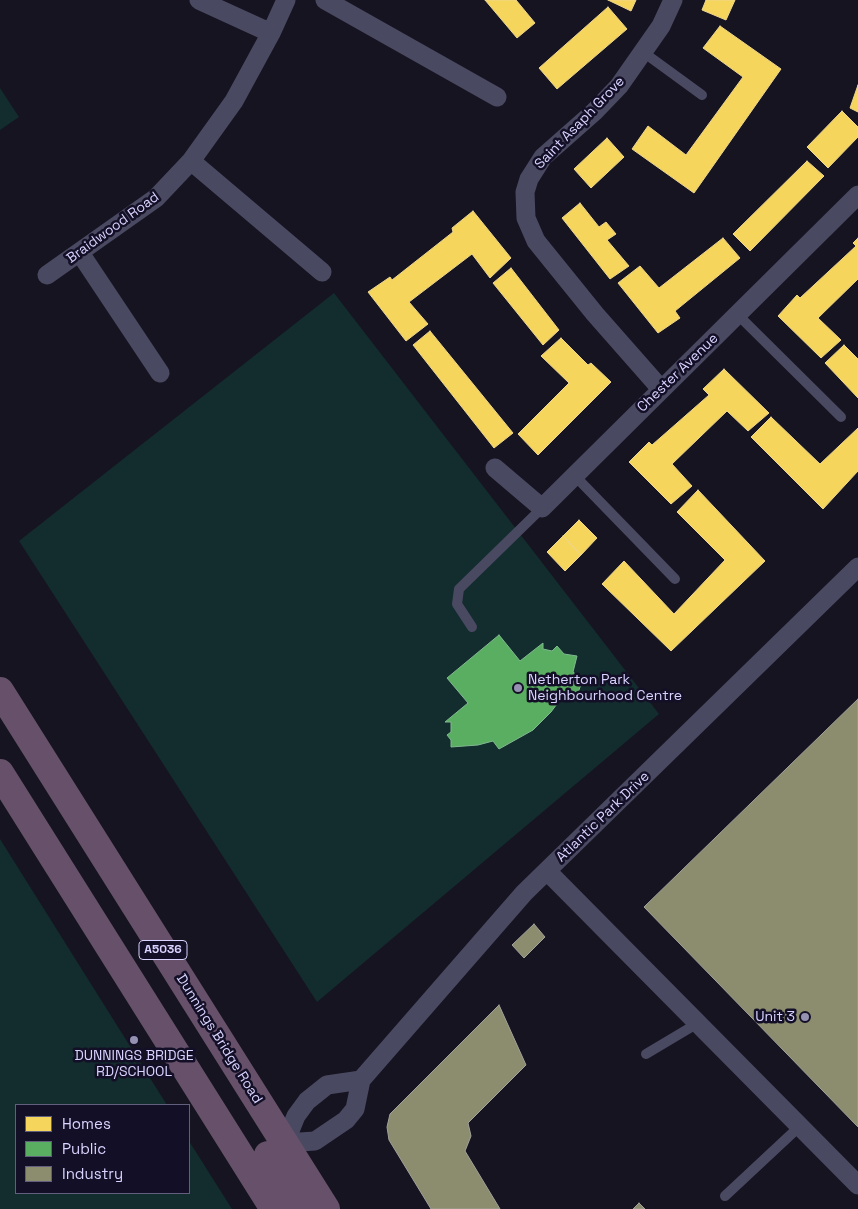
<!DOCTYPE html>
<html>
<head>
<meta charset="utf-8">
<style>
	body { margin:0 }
	#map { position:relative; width:858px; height:1209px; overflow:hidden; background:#161421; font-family:"Space Grotesk",sans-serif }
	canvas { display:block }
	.legend { position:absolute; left:15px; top:1104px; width:175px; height:90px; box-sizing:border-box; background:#130f26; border:1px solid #625e7d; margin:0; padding:6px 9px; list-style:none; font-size:15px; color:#d9d4ff }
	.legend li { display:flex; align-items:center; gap:10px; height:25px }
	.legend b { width:25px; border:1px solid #625e7d }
</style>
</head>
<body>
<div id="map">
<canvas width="858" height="1209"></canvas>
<ul class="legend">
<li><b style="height:14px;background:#f6d55c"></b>Homes</li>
<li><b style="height:14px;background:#5aae61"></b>Public</li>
<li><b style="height:14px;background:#8c8c6e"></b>Industry</li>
</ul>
</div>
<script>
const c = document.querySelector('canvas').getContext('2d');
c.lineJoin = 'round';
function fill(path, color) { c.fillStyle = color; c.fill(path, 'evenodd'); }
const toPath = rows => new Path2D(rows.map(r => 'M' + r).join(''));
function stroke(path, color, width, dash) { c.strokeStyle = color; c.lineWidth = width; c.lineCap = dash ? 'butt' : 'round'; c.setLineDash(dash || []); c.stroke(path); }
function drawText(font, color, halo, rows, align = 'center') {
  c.font = font + ' "Space Grotesk",sans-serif'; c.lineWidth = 5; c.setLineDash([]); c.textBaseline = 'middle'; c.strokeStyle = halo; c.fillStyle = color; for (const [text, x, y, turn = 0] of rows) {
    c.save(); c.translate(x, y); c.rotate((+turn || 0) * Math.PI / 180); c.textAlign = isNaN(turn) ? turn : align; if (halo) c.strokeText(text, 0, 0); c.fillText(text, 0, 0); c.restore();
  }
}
const green = toPath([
	[0,88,19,117,0,130],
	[334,293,659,714,317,1002,19,541],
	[0,839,167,1105,16,1105,16,1193,189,1193,189,1141,232,1209,0,1209]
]);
const homes = toPath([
	[485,0,516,0,535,23,517,38,485,0],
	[608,0,636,0,631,11,608,0],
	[706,0,735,0,726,20,702,10,706,0],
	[608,7,627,29,557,89,539,68,608,7],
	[720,26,781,69,694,193,632,149,648,126,686,155,743,77,703,48,720,26],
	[858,85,858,112,850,108,858,85],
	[842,111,858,127,858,137,828,168,807,147,842,111],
	[607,138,624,157,591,188,574,169,607,138],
	[807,161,824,176,750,251,733,234,807,161],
	[580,203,599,227,606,222,616,234,607,240,629,266,610,279,562,218,580,203],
	[473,211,511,258,490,278,472,254,409,302,428,324,406,341,368,292,390,277,392,280,453,232,452,228,473,211],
	[723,238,740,258,675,311,680,318,658,333,618,283,640,266,659,288,723,238],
	[858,238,858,279,818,318,841,340,821,358,778,316,797,295,800,298,856,246,853,243,858,238],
	[511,268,559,330,543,345,493,283,511,268],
	[430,331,513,433,494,448,413,345,430,331],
	[561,338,588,365,591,363,611,382,538,455,518,434,569,383,541,356,561,338],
	[844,345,858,359,858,398,825,363,844,345],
	[724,369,769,413,748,431,727,411,672,464,692,486,671,504,629,462,649,442,652,445,709,395,703,389,724,369],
	[771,417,820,464,858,428,858,471,823,509,751,437,771,417],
	[698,490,765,561,671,651,602,584,624,561,674,614,725,560,677,512,698,490],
	[579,520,597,538,581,555,563,536,579,520],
	[563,536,581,555,565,571,547,552,563,536]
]);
const public = toPath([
	[499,635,520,661,543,643,543,649,552,651,557,646,564,654,577,656,573,672,578,676,581,684,578,693,571,698,562,697,551,712,533,730,499,749,493,741,478,745,451,747,451,740,447,735,451,732,451,722,445,722,468,703,447,678,499,635]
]);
const industry = toPath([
	[858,699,858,1127,644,907,858,699],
	[534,924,545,937,524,958,512,945,534,924],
	[499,1005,526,1065,468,1123,471,1136,465,1151,500,1209,431,1209,389,1140,387,1127,390,1114,499,1005],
	[639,1203,645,1209,633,1209,639,1203]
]);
const lane = toPath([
	[643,52,702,95],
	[738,315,841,417],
	[575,476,675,579],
	[472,627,457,604,459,589,542,508],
	[646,1054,698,1023],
	[725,1196,800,1126]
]);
const street = toPath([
	[199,0,271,33],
	[325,0,497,97],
	[191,161,322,272],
	[80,253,160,373],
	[47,275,156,198,191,161,234,101,271,33,286,0],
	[661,389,595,314,536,241,526,218,525,192,529,179,543,157,594,112,619,86,661,26,673,0],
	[495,468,542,508,858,195],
	[547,871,858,1185],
	[285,1143,296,1116,307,1101,327,1085,361,1080],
	[276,1149,285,1143,315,1141,346,1120,355,1109,361,1080,524,893,858,567]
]);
const highway = toPath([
	[0,691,326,1209],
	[0,773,274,1209],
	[268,1155,299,1209]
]);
const markers = [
	[518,688,5,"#9591b1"],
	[805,1017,5,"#9591b1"],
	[134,1040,5,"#9591b1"]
];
const shields = [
	[163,950,48]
];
const shieldNames = [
	["A5036",163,950]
];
const streetNames = [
	["Saint Asaph Grove",580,123,-46],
	["Braidwood Road",113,228,-36],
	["Chester Avenue",678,373,-44],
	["Atlantic Park Drive",603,817,-44],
	["Dunnings Bridge Road",219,1039,58]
];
const poiNames = [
	["Netherton Park",528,680],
	["Neighbourhood Centre",528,696],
	["Unit 3",795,1017,"right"],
	["DUNNINGS BRIDGE",134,1056,"center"],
	["RD/SCHOOL",134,1072,"center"]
];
fill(green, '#132c2d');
fill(homes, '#f6d55c');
stroke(homes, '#edd58d', 1);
fill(public, '#5aae61');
stroke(public, '#80b990', 1);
fill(industry, '#8c8c6e');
stroke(industry, '#a3a29a', 1);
stroke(lane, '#4a4962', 10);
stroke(street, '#4a4962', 19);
stroke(highway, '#67516a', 28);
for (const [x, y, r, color] of markers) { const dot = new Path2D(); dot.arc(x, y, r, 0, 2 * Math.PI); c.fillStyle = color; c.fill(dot); stroke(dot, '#130f26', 2); }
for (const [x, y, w] of shields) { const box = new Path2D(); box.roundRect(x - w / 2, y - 9.5, w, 19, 4); c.fillStyle = '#130f26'; c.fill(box); stroke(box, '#d9d4ff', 1); }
drawText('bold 12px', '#d9d4ff', null, shieldNames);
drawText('14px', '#d9d4ff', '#130f26', streetNames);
drawText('14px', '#d9d4ff', '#130f26', poiNames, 'left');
</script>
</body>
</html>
